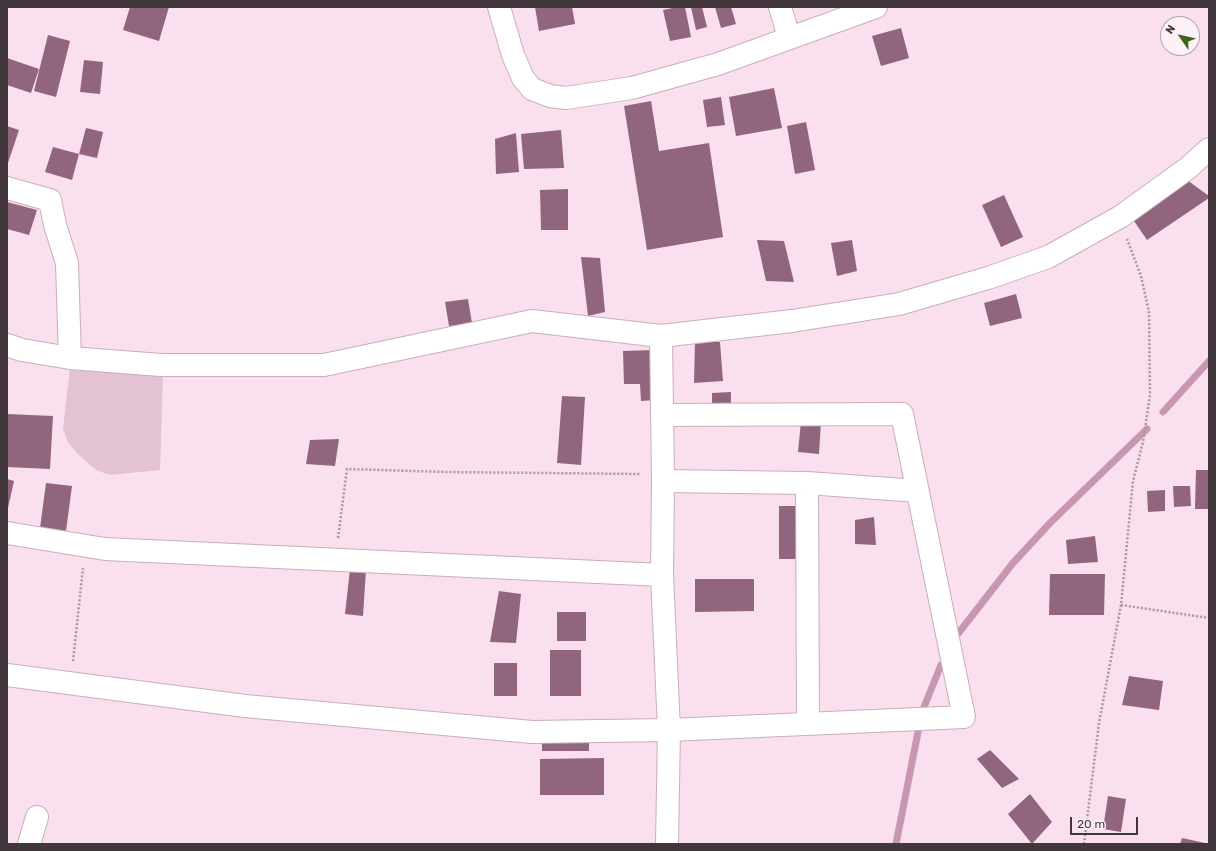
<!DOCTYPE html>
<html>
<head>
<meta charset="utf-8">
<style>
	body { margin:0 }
	#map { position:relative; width:1216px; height:851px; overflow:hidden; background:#fadfee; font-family:Rubik,sans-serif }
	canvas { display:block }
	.frame { position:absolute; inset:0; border:8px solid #41363c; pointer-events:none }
	.north { position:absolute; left:1160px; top:16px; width:40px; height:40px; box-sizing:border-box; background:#fdf1f7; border:1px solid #b2a6ac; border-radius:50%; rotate:304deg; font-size:11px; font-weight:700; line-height:16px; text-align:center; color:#41363c }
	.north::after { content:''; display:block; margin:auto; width:14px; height:18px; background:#3f6621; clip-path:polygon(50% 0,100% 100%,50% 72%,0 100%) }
	.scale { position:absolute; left:1070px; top:817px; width:68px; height:18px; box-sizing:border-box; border:2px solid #41363c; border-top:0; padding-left:5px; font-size:12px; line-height:14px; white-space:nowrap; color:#41363c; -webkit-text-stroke:3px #fdf1f7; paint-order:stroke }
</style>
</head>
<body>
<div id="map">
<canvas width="1216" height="851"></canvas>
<div class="frame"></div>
<div class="north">N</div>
<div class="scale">20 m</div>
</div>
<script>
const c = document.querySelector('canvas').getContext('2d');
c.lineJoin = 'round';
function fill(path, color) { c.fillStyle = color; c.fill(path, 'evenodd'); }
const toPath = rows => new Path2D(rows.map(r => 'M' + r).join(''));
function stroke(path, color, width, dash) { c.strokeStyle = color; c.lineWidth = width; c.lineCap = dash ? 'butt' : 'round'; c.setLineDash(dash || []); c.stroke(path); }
const green = toPath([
	[70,367,163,376,160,470,110,475,96,470,78,454,68,442,63,429]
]);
const stream = toPath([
	[1163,412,1209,361],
	[957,635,1013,563,1050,523,1147,429],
	[922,712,941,665],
	[896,844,918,732]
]);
const building = toPath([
	[130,7,169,7,159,41,123,30],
	[535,7,572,7,575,24,539,31],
	[677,7,685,7,691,37,670,41,663,10],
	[691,7,702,7,707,27,696,30],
	[715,7,731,7,736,24,721,28],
	[901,28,909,58,881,66,872,36],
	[48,35,70,41,56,97,34,91],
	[7,58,39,69,31,93,7,85],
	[84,60,103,62,100,94,80,92],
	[774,88,782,128,736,136,729,97],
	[721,97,725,125,707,127,703,100],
	[651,101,659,151,709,143,723,237,647,250,624,106],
	[806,122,815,170,795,174,787,126],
	[7,126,19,130,7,166],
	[86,128,103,132,97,158,79,154],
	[561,130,564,168,524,169,521,134],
	[516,133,519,172,496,174,495,139],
	[53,147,79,154,72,180,45,172],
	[1187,180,1209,196,1209,198,1147,240,1134,221],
	[568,189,568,230,541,230,540,190],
	[1004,195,1023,237,1001,247,982,205],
	[7,202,37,210,29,235,7,229],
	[757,240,784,241,794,282,766,281],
	[852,240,857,271,837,276,831,243],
	[581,257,600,258,605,312,588,316],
	[1016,294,1022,318,990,326,984,303],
	[468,299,472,323,449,326,445,302],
	[695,340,720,342,723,381,694,383],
	[653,350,655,400,641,401,640,384,624,384,623,351],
	[731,392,731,405,712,406,712,393],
	[562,396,585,397,581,465,557,463],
	[7,414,53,416,50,469,7,467],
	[801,421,821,422,819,454,798,452],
	[339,439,335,466,306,464,310,440],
	[1196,470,1209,470,1209,509,1195,509],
	[7,479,14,481,8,508,7,508],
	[46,483,72,486,66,531,40,528],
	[1173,486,1190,486,1191,506,1174,507],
	[1165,490,1165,511,1148,512,1147,491],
	[779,506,806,506,806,559,779,559],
	[874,517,876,545,855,544,855,520],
	[1095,536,1098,562,1068,564,1066,540],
	[350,569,366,570,363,616,345,614],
	[1050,574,1105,574,1104,615,1049,615],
	[695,579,754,579,754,611,695,612],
	[499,591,521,594,516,643,490,642],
	[557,612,586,612,586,641,557,641],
	[550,650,581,650,581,696,550,696],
	[494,663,517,663,517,696,494,696],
	[1129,676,1163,681,1159,710,1122,705],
	[542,736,589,736,589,751,542,751],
	[990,750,1019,779,1002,788,977,759],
	[604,758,604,795,540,795,540,759],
	[1030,794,1052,822,1032,844,1008,814],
	[1108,796,1126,799,1121,832,1103,829],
	[1182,838,1205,843,1204,844,1180,844]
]);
const path = toPath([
	[338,538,347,469,446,472,640,474],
	[1121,605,1209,618],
	[73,661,83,568],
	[1084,844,1099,723,1121,605,1133,481,1143,442,1150,395,1149,312,1141,276,1127,239]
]);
const minor = toPath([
	[499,7,513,55,523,78,532,89,550,96,566,98,632,88,718,64,876,7],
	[780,7,789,37],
	[7,188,50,200,55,225,67,263,70,358],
	[661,336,663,481,662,575,669,730,667,844],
	[7,345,22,350,70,358,161,365,324,365,532,321,661,336,792,321,899,304,988,278,1048,257,1120,217,1188,168,1209,149],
	[663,481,807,483,918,491],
	[807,483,808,724],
	[7,533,105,549,662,575],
	[7,675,245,706,532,732,669,730,964,717,902,414,662,415],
	[29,844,37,817]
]);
fill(green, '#e2c2d3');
stroke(stream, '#c797b2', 7);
fill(building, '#92657f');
stroke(minor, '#c9aebd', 24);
stroke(path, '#aa96a1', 2.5, [2, 2]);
stroke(minor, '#fff', 22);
</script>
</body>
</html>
